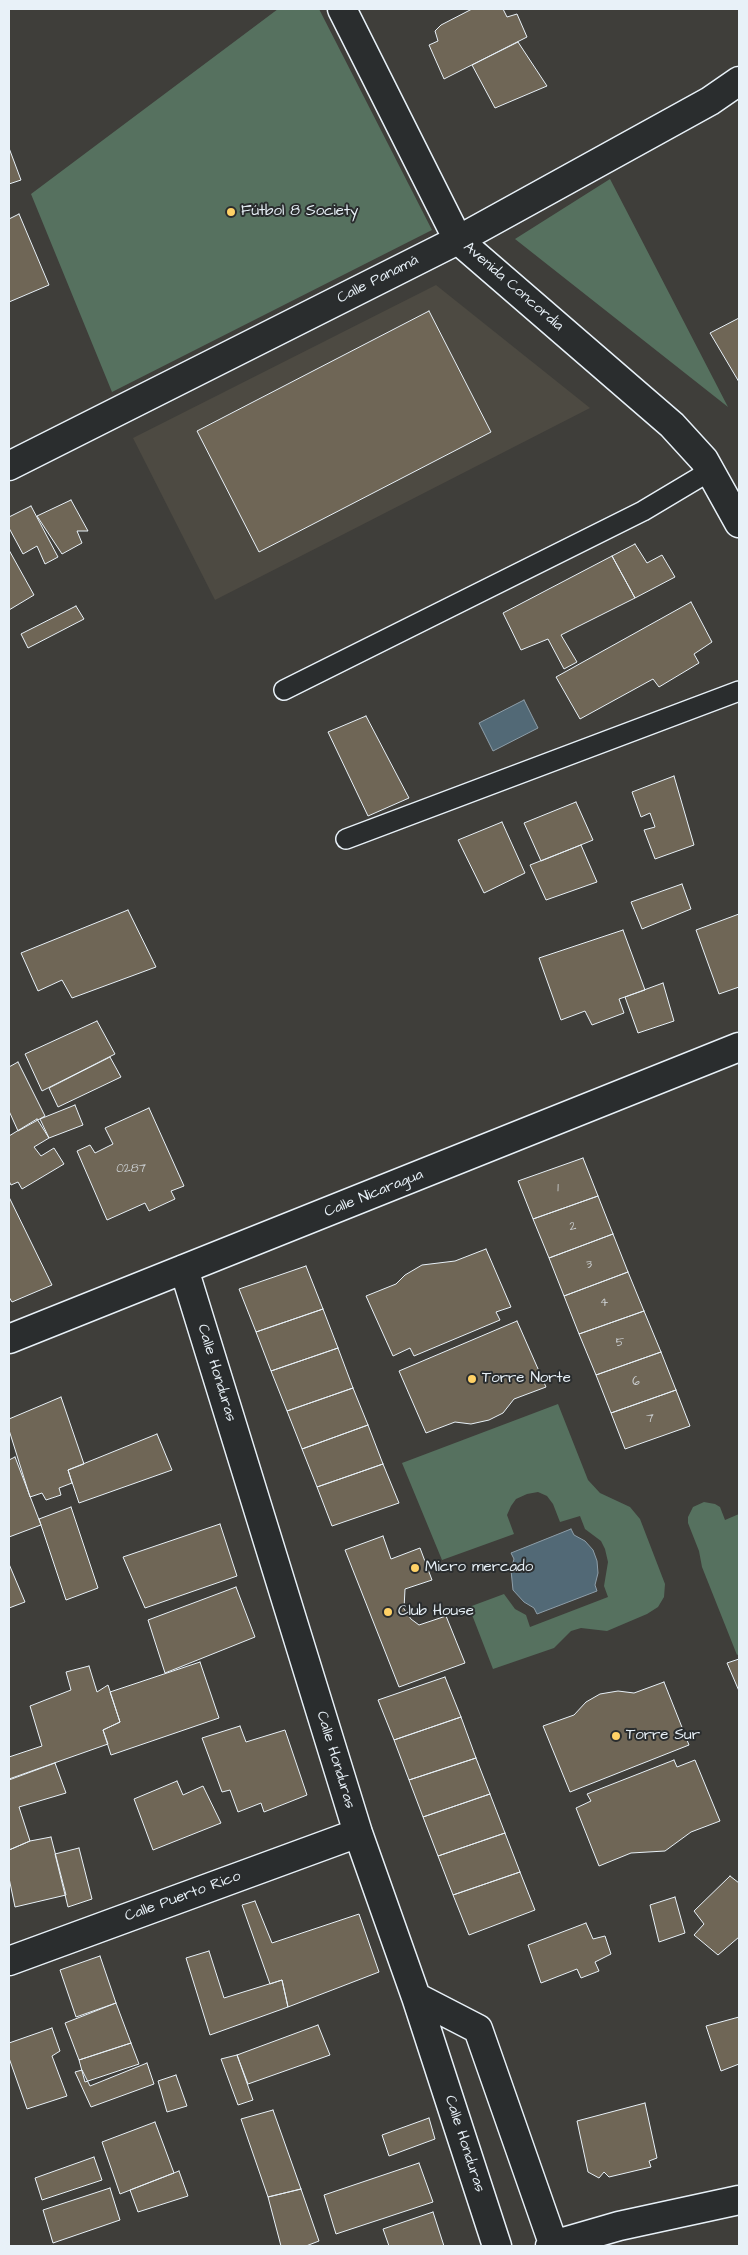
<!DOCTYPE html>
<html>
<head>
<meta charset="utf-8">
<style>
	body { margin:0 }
	#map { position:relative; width:748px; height:2255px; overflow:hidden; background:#3f3e3a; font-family:"Architects Daughter",sans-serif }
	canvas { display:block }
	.frame { position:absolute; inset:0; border:10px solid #e8f1f8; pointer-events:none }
</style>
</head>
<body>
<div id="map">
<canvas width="748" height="2255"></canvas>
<div class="frame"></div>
</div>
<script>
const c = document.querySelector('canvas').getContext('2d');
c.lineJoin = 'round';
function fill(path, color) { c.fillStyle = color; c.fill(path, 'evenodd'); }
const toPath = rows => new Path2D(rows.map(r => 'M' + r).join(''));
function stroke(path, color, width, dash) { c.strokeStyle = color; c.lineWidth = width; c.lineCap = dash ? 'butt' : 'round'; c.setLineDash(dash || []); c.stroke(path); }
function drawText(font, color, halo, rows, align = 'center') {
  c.font = font + ' "Architects Daughter",sans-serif'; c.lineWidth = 4; c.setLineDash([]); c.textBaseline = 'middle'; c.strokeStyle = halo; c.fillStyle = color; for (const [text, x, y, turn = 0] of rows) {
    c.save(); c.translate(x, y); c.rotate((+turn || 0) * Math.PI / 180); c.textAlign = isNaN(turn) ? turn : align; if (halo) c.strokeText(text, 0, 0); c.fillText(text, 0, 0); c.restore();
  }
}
const built = toPath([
	[436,285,590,408,215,600,133,438]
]);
const green = toPath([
	[278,9,319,9,432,230,112,392,31,194],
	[610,179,728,407,515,239],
	[558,1404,588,1480,600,1493,630,1507,640,1519,665,1584,664,1597,658,1607,647,1614,607,1631,581,1628,571,1631,554,1648,493,1669,469,1607,504,1594,515,1609,526,1615,530,1627,608,1597,604,1586,608,1562,605,1549,601,1541,585,1529,580,1516,560,1522,553,1504,547,1496,538,1492,527,1494,516,1499,511,1506,507,1515,514,1534,442,1560,402,1463],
	[704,1502,715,1504,720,1507,725,1520,739,1514,739,1654,737,1655,702,1567,699,1551,688,1523,688,1517,693,1507]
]);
const water = toPath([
	[524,700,538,728,493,751,479,723,524,700],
	[571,1529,574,1535,585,1541,593,1550,597,1561,598,1573,595,1585,597,1591,537,1614,534,1608,524,1602,513,1590,511,1570,514,1559,511,1553,571,1529]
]);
const building = toPath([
	[472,9,503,9,507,17,517,14,527,37,444,79,429,45,438,41,435,31,441,25,472,9],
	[518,42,547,86,495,108,472,65,518,42],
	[9,148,21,180,9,184,9,148],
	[19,214,49,285,9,302,9,219,19,214],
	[429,311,491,432,259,552,197,431,429,311],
	[739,318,739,382,710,333,739,318],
	[71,500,88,531,77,531,82,543,62,554,37,516,71,500],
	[31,506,58,557,45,564,37,546,23,554,9,528,9,517,31,506],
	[635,544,647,563,662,555,675,577,635,598,612,556,635,544],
	[9,550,34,595,9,610,9,550],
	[612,556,635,598,561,635,577,662,564,669,548,639,521,650,503,613,612,556],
	[691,602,712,642,694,654,699,663,659,687,653,679,580,719,556,677,691,602],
	[76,606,84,619,28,648,21,634,76,606],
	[366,716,409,798,368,816,328,732,366,716],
	[674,776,694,845,655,859,644,830,655,827,650,813,641,817,632,792,674,776],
	[576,802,593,840,541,861,524,823,576,802],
	[502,822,525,873,484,893,458,840,502,822],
	[581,845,597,882,546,900,530,865,581,845],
	[682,884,691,909,642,929,631,902,682,884],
	[128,910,156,967,72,998,62,980,38,991,21,953,128,910],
	[739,914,739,987,719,994,696,930,739,914],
	[623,930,645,990,619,999,624,1013,592,1025,585,1011,561,1020,539,958,623,930],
	[663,983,674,1021,638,1033,625,997,663,983],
	[97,1021,115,1054,42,1091,25,1054,97,1021],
	[110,1057,121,1077,58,1107,49,1088,110,1057],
	[18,1062,45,1116,18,1131,9,1111,9,1067,18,1062],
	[75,1105,83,1125,49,1138,40,1119,75,1105],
	[149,1108,184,1186,171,1191,175,1199,149,1211,145,1203,107,1220,77,1151,90,1145,95,1153,113,1144,105,1128,149,1108],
	[37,1119,49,1138,34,1147,41,1156,54,1148,64,1164,22,1189,18,1182,11,1185,9,1181,9,1136,37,1119],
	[583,1158,598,1196,533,1219,518,1181,583,1158],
	[598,1196,613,1234,549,1258,533,1219,598,1196],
	[9,1197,52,1285,12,1302,9,1297,9,1197],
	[613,1234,628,1272,564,1296,549,1258,613,1234],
	[486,1249,511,1307,496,1312,500,1320,414,1356,410,1348,393,1356,366,1296,396,1284,405,1275,422,1265,455,1261,486,1249],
	[306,1266,323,1309,256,1332,239,1289,306,1266],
	[628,1272,644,1311,579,1334,564,1296,628,1272],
	[323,1309,338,1348,271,1371,256,1332,323,1309],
	[644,1311,661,1352,596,1375,579,1334,644,1311],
	[517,1321,546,1387,514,1399,503,1413,489,1420,471,1424,455,1422,426,1433,399,1371,517,1321],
	[338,1348,353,1388,287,1411,271,1371,338,1348],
	[661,1352,676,1390,611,1413,596,1375,661,1352],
	[353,1388,368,1425,302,1449,287,1411,353,1388],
	[676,1390,690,1426,625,1449,611,1413,676,1390],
	[61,1397,84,1464,68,1470,72,1483,59,1488,61,1495,46,1500,42,1493,30,1497,9,1430,9,1419,61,1397],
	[368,1425,383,1464,317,1487,302,1449,368,1425],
	[157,1434,172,1470,79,1503,68,1470,157,1434],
	[15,1457,41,1525,9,1537,9,1460,15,1457],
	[383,1464,399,1503,332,1526,317,1487,383,1464],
	[71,1507,98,1588,66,1600,39,1519,71,1507],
	[220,1524,237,1576,145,1608,123,1557,220,1524],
	[383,1536,391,1559,420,1548,432,1580,405,1589,404,1609,411,1619,419,1625,446,1616,465,1663,399,1687,345,1550,383,1536],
	[9,1564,25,1602,9,1608,9,1564],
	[236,1587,255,1637,165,1673,148,1620,236,1587],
	[739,1659,739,1691,727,1663,739,1659],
	[200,1662,219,1718,111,1755,103,1730,120,1722,110,1692,200,1662],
	[89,1666,97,1692,108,1685,120,1722,103,1730,108,1744,9,1779,9,1757,42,1746,30,1706,71,1690,66,1672,89,1666],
	[445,1677,461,1717,394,1740,378,1700,445,1677],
	[664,1682,689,1745,570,1792,543,1726,574,1715,586,1702,600,1694,618,1691,634,1693,664,1682],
	[461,1717,476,1758,409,1780,394,1740,461,1717],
	[240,1726,246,1742,285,1730,307,1795,264,1812,261,1803,238,1812,230,1790,222,1792,202,1738,240,1726],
	[476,1758,490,1794,423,1817,409,1780,476,1758],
	[674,1760,677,1767,695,1760,720,1821,691,1832,665,1851,631,1853,599,1866,576,1808,591,1801,587,1794,674,1760],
	[55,1763,66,1793,19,1807,30,1841,9,1850,9,1780,55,1763],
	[177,1781,183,1795,203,1786,221,1823,153,1850,134,1799,177,1781],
	[490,1794,505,1833,438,1856,423,1817,490,1794],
	[505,1833,520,1872,453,1895,438,1856,505,1833],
	[51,1837,66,1895,15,1907,9,1878,9,1850,30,1841,51,1837],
	[79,1848,92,1899,68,1907,55,1854,79,1848],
	[520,1872,535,1910,469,1935,453,1895,520,1872],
	[730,1876,739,1883,739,1937,718,1955,694,1935,704,1924,694,1911,730,1876],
	[675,1897,685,1933,659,1942,650,1905,675,1897],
	[255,1901,272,1943,359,1914,379,1972,288,2007,282,1980,270,1984,242,1905,255,1901],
	[586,1923,593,1939,605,1936,611,1954,595,1962,599,1971,581,1978,577,1969,541,1983,528,1945,586,1923],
	[209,1951,224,1998,282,1980,288,2007,210,2035,186,1958,209,1951],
	[100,1956,116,2003,76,2017,60,1970,100,1956],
	[116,2003,131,2043,79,2060,65,2023,116,2003],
	[739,2017,739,2064,721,2071,706,2026,739,2017],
	[318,2025,330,2055,248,2084,237,2055,318,2025],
	[52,2028,60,2051,52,2056,67,2096,27,2109,9,2058,9,2043,52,2028],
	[131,2043,139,2064,85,2082,79,2060,131,2043],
	[237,2055,253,2100,238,2105,221,2059,237,2055],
	[147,2063,154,2084,91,2107,75,2072,82,2070,90,2086,147,2063],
	[176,2075,187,2106,167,2112,158,2081,176,2075],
	[645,2103,657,2158,649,2161,651,2167,609,2177,604,2172,599,2178,588,2172,577,2121,645,2103],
	[273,2110,301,2189,268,2197,241,2119,273,2110],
	[429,2118,435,2139,389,2156,382,2135,429,2118],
	[155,2122,174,2173,120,2194,102,2142,155,2122],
	[94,2157,102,2180,42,2200,35,2178,94,2157],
	[419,2163,433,2202,336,2234,324,2195,419,2163],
	[179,2171,188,2196,138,2212,130,2190,179,2171],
	[110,2188,120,2220,53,2243,43,2210,110,2188],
	[301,2189,319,2241,306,2246,281,2246,268,2197,301,2189],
	[433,2212,444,2246,389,2246,383,2229,433,2212]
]);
const service = toPath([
	[284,690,643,511,710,471],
	[346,839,739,691]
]);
const minor = toPath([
	[342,9,458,240,672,425,704,460,739,523],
	[9,466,458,240,710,101,739,81],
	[184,1269,358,1833,416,1997,497,2246],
	[9,1339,739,1047],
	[9,1961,358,1833],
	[416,1997,478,2029,554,2246],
	[550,2246,619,2226,739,2200]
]);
const markers = [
	[231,212,5,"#ffd166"],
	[472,1379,5,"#ffd166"],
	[415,1568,5,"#ffd166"],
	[388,1612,5,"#ffd166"],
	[616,1736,5,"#ffd166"]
];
const numberNames = [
	["0287",131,1169],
	["1",558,1188],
	["2",573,1227],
	["3",589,1265],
	["4",604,1303],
	["5",620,1343],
	["6",636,1382],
	["7",650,1419]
];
const poiNames = [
	["Fútbol 8 Society",241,212],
	["Torre Norte",482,1379],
	["Micro mercado",425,1568],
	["Club House",398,1612],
	["Torre Sur",626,1736]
];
const streetNames = [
	["Calle Panamá",378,280,-27],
	["Avenida Concordia",513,287,41],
	["Calle Nicaragua",374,1194,-22],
	["Calle Honduras",216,1373,73],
	["Calle Honduras",335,1760,73],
	["Calle Puerto Rico",183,1897,-20],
	["Calle Honduras",464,2144,72]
];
fill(built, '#4d4a42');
fill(green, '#56715f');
fill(water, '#526976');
stroke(water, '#8e9faa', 1);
fill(building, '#6f6656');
stroke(building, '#e8f1f8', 1);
stroke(service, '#e8f1f8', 22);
stroke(minor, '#e8f1f8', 31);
stroke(service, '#2a2d2e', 19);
stroke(minor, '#2a2d2e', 28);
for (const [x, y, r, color] of markers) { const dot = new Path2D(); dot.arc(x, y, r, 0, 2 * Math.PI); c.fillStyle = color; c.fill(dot); stroke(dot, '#2a2d2e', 2); }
drawText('12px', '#caced0', null, numberNames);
drawText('15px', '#e8f1f8', '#2a2d2e', poiNames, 'left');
drawText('15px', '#e8f1f8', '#2a2d2e', streetNames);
</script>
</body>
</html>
